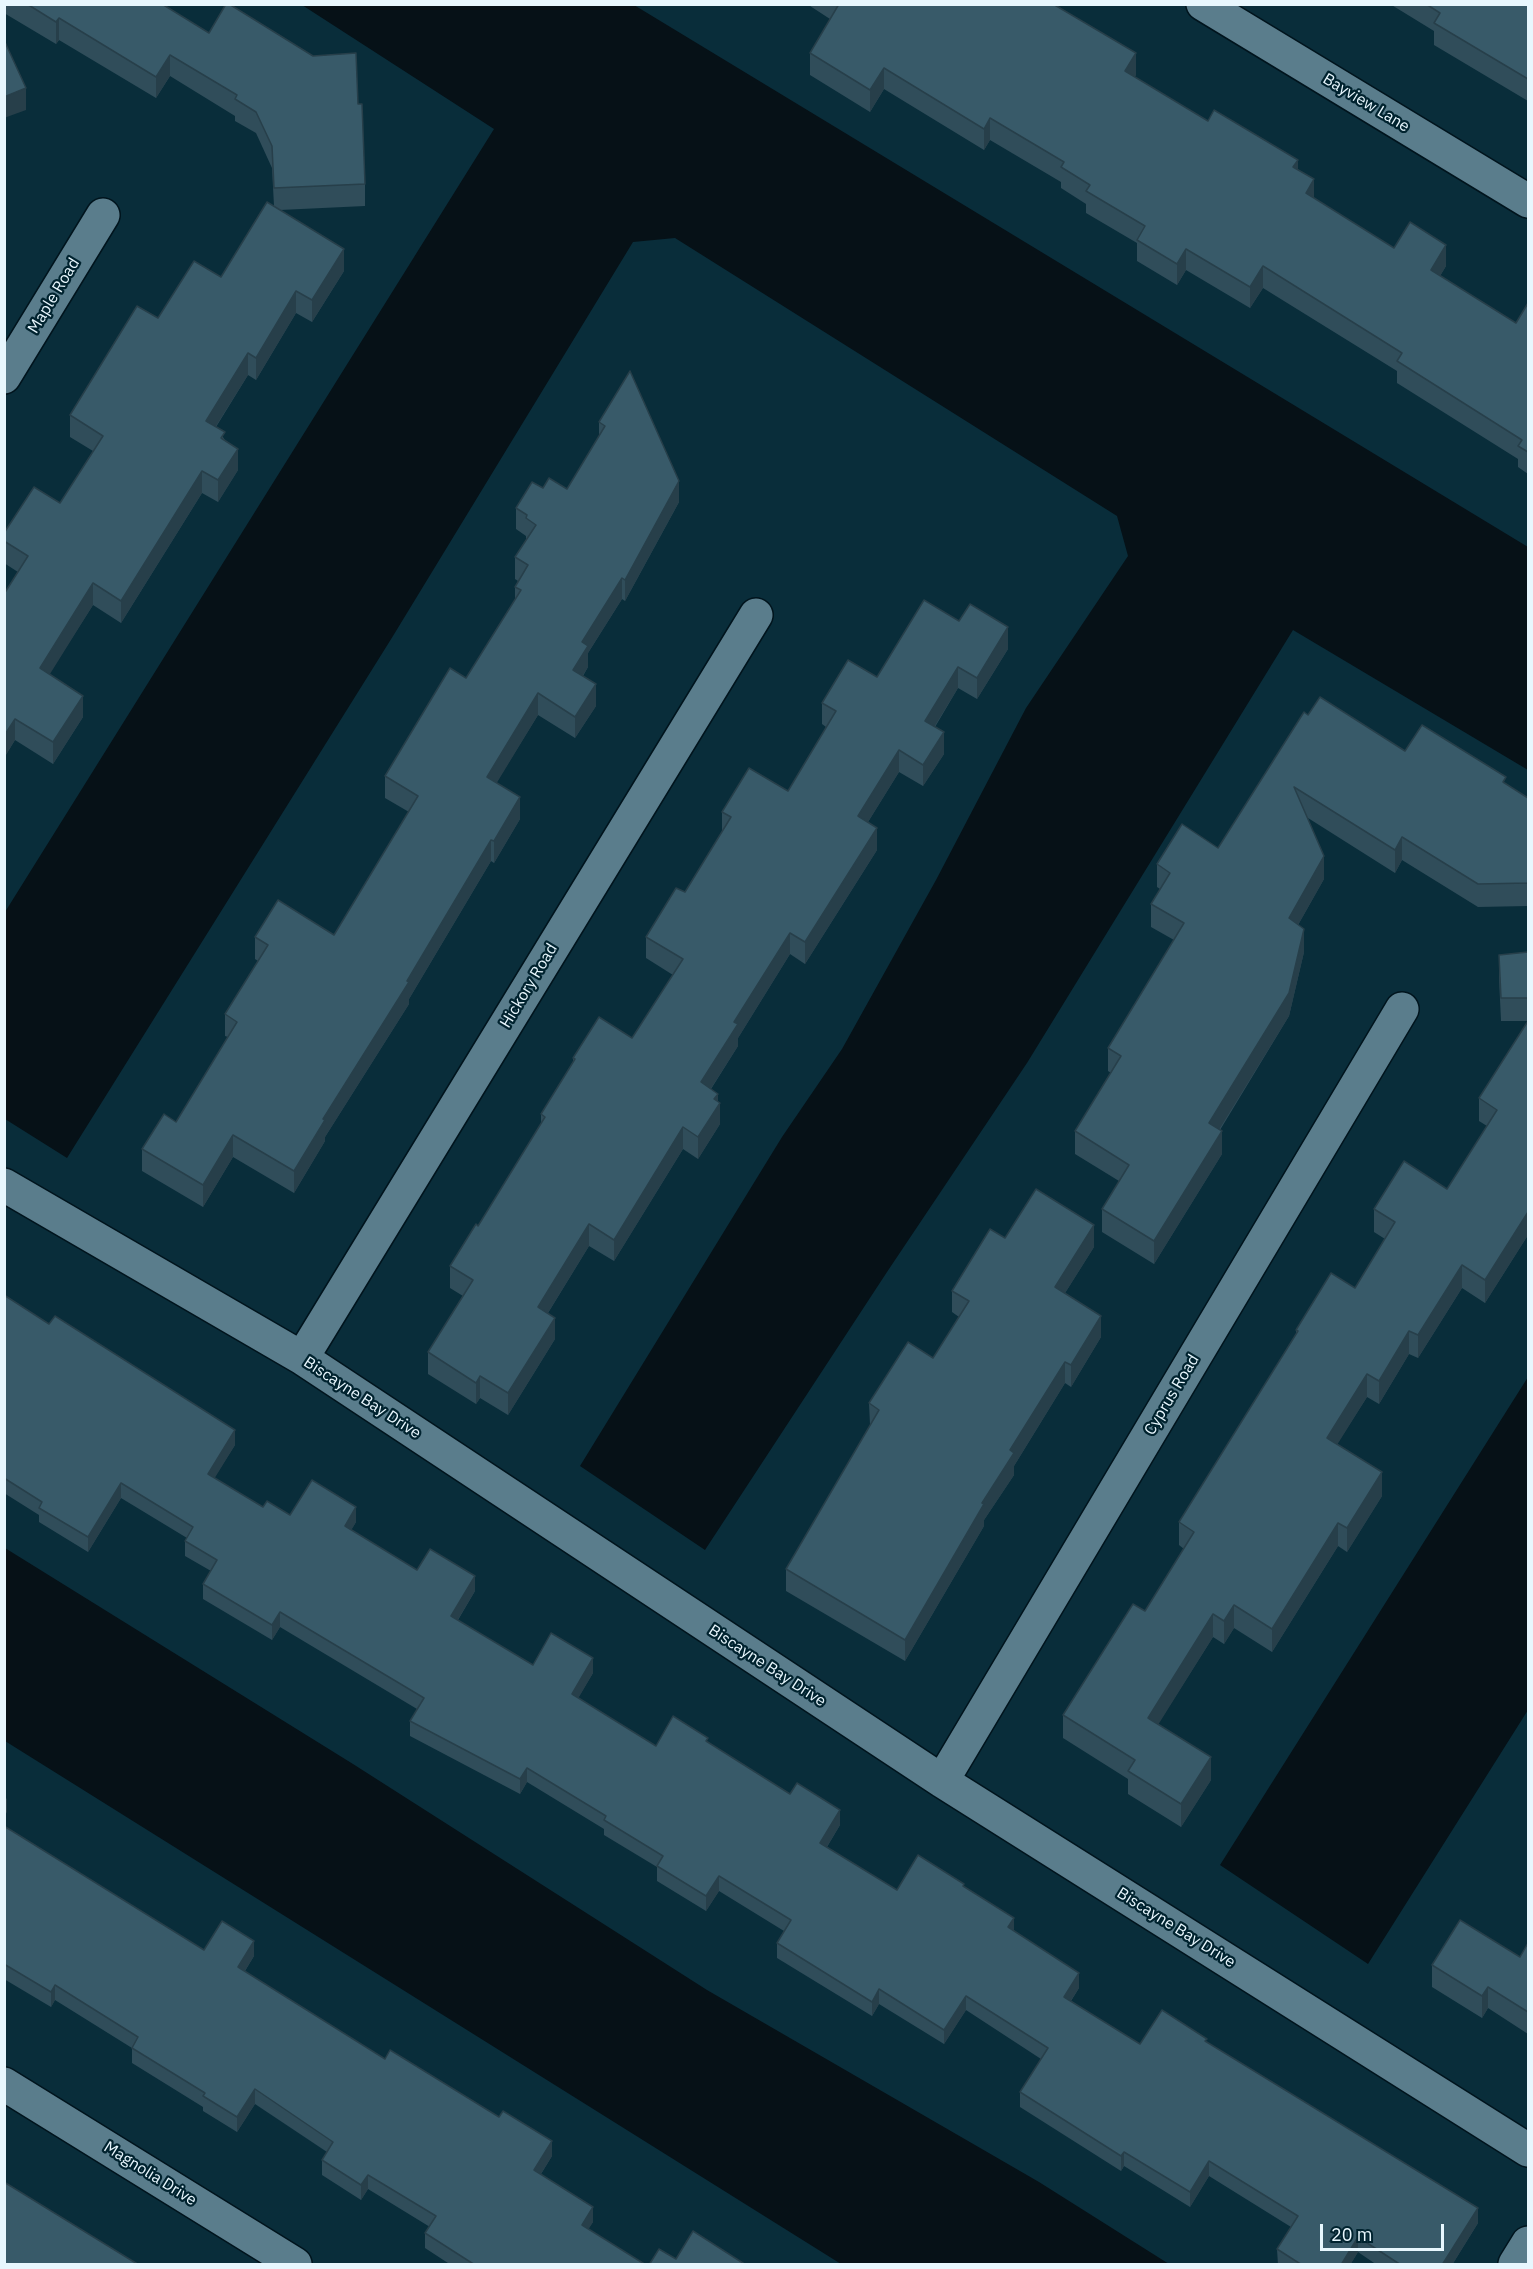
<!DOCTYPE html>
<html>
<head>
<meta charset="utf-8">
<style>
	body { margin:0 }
	#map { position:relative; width:1533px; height:2269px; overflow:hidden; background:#092d3a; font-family:"IBM Plex Sans",sans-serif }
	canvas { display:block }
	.frame { position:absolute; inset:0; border:6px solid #e8f7fe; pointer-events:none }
	.scale { position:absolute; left:1320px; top:2224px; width:124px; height:27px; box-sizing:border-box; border:3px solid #e8f7fe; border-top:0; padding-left:8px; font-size:18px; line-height:21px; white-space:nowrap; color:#e8f7fe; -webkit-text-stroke:4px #00232f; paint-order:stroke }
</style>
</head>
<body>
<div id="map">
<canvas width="1533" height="2269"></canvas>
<div class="frame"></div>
<div class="scale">20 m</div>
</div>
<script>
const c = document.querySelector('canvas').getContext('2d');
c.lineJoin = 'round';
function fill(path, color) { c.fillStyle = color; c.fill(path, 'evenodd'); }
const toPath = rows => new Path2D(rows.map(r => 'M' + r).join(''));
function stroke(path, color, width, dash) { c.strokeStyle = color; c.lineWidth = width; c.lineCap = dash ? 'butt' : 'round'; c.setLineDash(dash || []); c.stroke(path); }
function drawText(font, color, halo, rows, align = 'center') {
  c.font = font + ' "IBM Plex Sans",sans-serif'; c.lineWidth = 4.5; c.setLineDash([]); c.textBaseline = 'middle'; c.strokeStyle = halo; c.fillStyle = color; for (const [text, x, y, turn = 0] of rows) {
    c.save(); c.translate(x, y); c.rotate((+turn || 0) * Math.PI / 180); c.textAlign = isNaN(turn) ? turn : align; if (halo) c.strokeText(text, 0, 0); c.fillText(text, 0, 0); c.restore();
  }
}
const water = toPath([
	[302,5,634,5,1528,547,1528,770,1293,630,1027,1063,887,1272,705,1550,580,1466,782,1137,842,1049,936,880,1026,708,1128,556,1117,516,675,238,633,242,393,636,67,1158,5,1119,5,912,494,129],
	[1528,1377,1528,1710,1368,1964,1220,1865],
	[5,1548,353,1764,707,1990,1039,2182,1169,2264,841,2264,5,1741]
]);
const minor = toPath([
	[1203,4,1528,201],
	[4,377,103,215],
	[4,1185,302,1358,942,1781,1528,2150],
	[302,1358,756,615],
	[942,1781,1402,1009],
	[4,2084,295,2264],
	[1515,2264,1528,2243]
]);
const wall = toPath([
	[4,4,164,4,164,6,209,33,358,104,365,184,365,206,280,210,344,271,312,322,296,313,256,380,248,375,216,427,225,440,238,470,218,502,202,493,121,623,93,605,49,674,83,717,53,764,15,740,4,758,18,572,4,563,4,533,60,503,93,451,70,437,70,415,158,318,221,277,274,206,272,168,256,133,235,121,235,116,170,76,156,98,59,40,56,44,4,13],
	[807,4,1053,4,1136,75,1134,77,1208,121,1298,169,1314,198,1394,248,1446,266,1440,276,1516,323,1528,303,1528,474,1518,467,1518,459,1397,383,1397,371,1263,288,1250,308,1186,270,1177,285,1137,261,1137,243,1086,213,1086,204,1061,188,1061,182,990,140,984,150,884,89,870,112,810,75,810,53,830,19],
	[1390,4,1528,4,1528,101,1434,45,1434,31],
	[630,371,679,502,625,601,622,599,588,653,588,667,583,676,596,706,575,738,538,715,496,783,520,819,494,863,491,861,409,999,409,1004,325,1137,325,1141,294,1193,233,1157,203,1207,142,1171,142,1149,176,1122,228,1037,225,1036,225,1014,258,961,255,959,255,937,334,935,409,812,385,798,385,776,466,678,515,601,515,587,518,581,515,579,515,557,526,540,526,536,516,529,516,508,543,488,567,489,599,437,599,422],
	[959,621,1008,649,977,699,958,688,935,727,944,754,923,786,899,772,868,822,877,850,805,964,790,954,738,1038,738,1046,711,1089,718,1101,720,1124,698,1159,683,1149,614,1261,589,1246,548,1313,555,1339,508,1415,480,1398,476,1404,428,1374,428,1352,463,1296,450,1288,450,1266,478,1226,541,1123,541,1114,573,1062,573,1058,632,1038,673,975,646,958,646,937,685,892,722,832,722,812,788,791,826,727,822,724,822,703,877,677],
	[1308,715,1405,751,1506,784,1528,798,1528,906,1478,907,1402,860,1395,873,1308,818,1324,879,1298,925,1304,952,1289,1016,1220,1130,1222,1154,1154,1264,1102,1232,1102,1209,1119,1181,1075,1154,1075,1131,1111,1073,1108,1071,1108,1048,1174,940,1151,927,1151,904,1160,889,1157,887,1157,864,1218,848],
	[1528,952,1528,1021,1501,1021,1499,978,1499,955],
	[1528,1021,1528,1235,1485,1303,1462,1288,1418,1358,1409,1354,1379,1404,1367,1397,1337,1444,1382,1496,1347,1552,1338,1546,1272,1652,1234,1628,1224,1644,1213,1637,1158,1724,1211,1780,1181,1827,1128,1794,1128,1779,1063,1738,1063,1715,1145,1611,1184,1549,1179,1545,1179,1522,1296,1335,1296,1330,1355,1288,1385,1239,1374,1232,1374,1209,1447,1189,1487,1126,1479,1121,1479,1098],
	[1005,1238,1094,1247,1065,1293,1101,1337,1071,1387,1065,1383,1014,1466,1014,1475,984,1520,984,1526,905,1661,786,1591,786,1569,870,1425,869,1403,933,1358,959,1317,952,1312,952,1291],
	[4,1295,235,1445,214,1478,263,1507,290,1515,356,1522,351,1530,417,1570,475,1591,458,1620,533,1665,593,1673,578,1698,656,1746,708,1742,840,1825,827,1847,897,1890,964,1886,1079,1988,1071,2001,1140,2044,1207,2042,1478,2223,1452,2265,1377,2265,1358,2252,1350,2265,1278,2265,1277,2249,1291,2227,1209,2176,1190,2207,1124,2166,1121,2171,1020,2107,1020,2092,1041,2059,966,2010,944,2044,879,2004,872,2016,777,1958,777,1943,784,1931,719,1891,706,1911,657,1881,657,1867,604,1835,604,1829,527,1782,520,1794,410,1736,410,1721,417,1709,280,1627,272,1640,203,1599,203,1584,211,1571,185,1556,185,1541,187,1538,121,1498,88,1552,39,1522,39,1515,4,1493],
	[4,1826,204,1950,254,1956,245,1971,385,2059,552,2156,541,2174,593,2222,588,2229,646,2265,451,2265,425,2248,425,2233,430,2227,368,2189,361,2200,322,2175,322,2160,327,2152,255,2104,237,2132,203,2111,203,2107,132,2063,132,2048,55,2000,51,2007,4,1979],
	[1528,1943,1528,2034,1488,2008,1482,2018,1432,1987,1432,1965,1520,1957]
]);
const shadedWall = toPath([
	[59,18,59,40,56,44,56,22],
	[1136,53,1136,75,1125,93,1125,71],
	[170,55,170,76,156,98,156,77],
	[884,68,884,89,870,112,870,90],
	[26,88,26,110,4,118,4,97],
	[990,118,990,140,984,150,984,129],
	[1298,160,1298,181,1293,167],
	[1314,179,1314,201,1306,193],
	[1446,245,1446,266,1431,291,1431,270],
	[344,249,344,271,312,322,312,300],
	[1186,249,1186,270,1177,285,1177,264],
	[1263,266,1263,288,1250,308,1250,287],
	[296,291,296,313,256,380,256,358],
	[248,353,248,375,206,442,206,421],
	[238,449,238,470,218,502,218,480],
	[202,471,202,493,121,623,121,601],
	[679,481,679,502,625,601,625,580],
	[622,578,622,599,588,653,588,667,573,691,573,670,582,642],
	[93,583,93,605,40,690,40,668],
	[1008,627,1008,649,977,699,977,678],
	[958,667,958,688,925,742,925,721],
	[596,684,596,706,575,738,575,717],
	[538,693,538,715,487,799,487,777],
	[83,696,83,717,53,764,53,742],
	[15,719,15,740,4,758,4,736],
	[944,732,944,754,923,786,923,765],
	[899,750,899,772,858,838,858,816],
	[520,797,520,819,494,863,494,841],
	[877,828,877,850,805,964,805,942],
	[1402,837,1402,860,1395,873,1395,850],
	[491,840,491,861,409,999,409,1004,325,1137,325,1141,294,1193,294,1171,323,1119,407,981],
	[1324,856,1324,879,1289,941,1289,918],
	[1304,929,1304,952,1289,1016,1209,1146,1209,1123],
	[790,933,790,954,738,1038,738,1046,701,1104,701,1082,734,1022],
	[718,1094,718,1106,720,1103,720,1124,698,1159,698,1137,714,1099],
	[683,1127,683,1149,614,1261,614,1240],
	[1222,1131,1222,1154,1154,1264,1154,1241],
	[233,1135,233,1157,203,1207,203,1185],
	[1528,1212,1528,1235,1485,1303,1485,1280],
	[589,1224,589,1246,538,1329,538,1307],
	[1094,1225,1094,1247,1055,1309,1055,1287],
	[1462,1265,1462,1288,1418,1358,1418,1335],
	[1101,1316,1101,1337,1071,1387,1071,1365],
	[555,1318,555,1339,508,1415,508,1393],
	[1409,1331,1409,1354,1379,1404,1379,1381],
	[1065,1362,1065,1383,1014,1466,1014,1475,984,1520,984,1526,905,1661,905,1640,982,1503,1010,1450],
	[1367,1374,1367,1397,1327,1461,1327,1438],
	[480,1376,480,1398,476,1404,476,1383],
	[235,1430,235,1445,208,1489,208,1474],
	[1382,1472,1382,1496,1347,1552,1347,1528],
	[121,1483,121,1498,88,1552,88,1537],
	[356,1507,356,1522,345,1541,345,1526],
	[1338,1523,1338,1546,1272,1652,1272,1629],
	[475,1576,475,1591,451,1631,451,1616],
	[1234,1605,1234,1628,1224,1644,1224,1621],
	[280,1612,280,1627,272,1640,272,1625],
	[1213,1614,1213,1637,1148,1741,1148,1718],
	[593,1658,593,1673,572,1709,572,1694],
	[1211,1757,1211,1780,1181,1827,1181,1804],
	[527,1768,527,1782,520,1794,520,1779],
	[7,1798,7,1812,4,1817,4,1802],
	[840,1810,840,1825,820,1858,820,1843],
	[719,1876,719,1891,706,1911,706,1896],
	[1014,1918,1014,1932,1008,1927],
	[254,1941,254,1956,238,1982,238,1967],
	[1079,1973,1079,1988,1064,2011,1064,1997],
	[55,1985,55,2000,51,2007,51,1992],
	[1488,1987,1488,2008,1482,2018,1482,1996],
	[879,1989,879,2004,872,2016,872,2002],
	[966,1996,966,2010,944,2044,944,2030],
	[255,2089,255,2104,237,2132,237,2117],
	[552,2141,552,2156,534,2185,534,2170],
	[1124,2152,1124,2166,1121,2171,1121,2156],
	[1209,2161,1209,2176,1190,2207,1190,2192],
	[368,2175,368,2189,361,2200,361,2185],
	[593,2207,593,2222,582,2240,582,2225],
	[1478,2208,1478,2223,1452,2265,1442,2265],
	[1358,2237,1358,2252,1350,2265,1341,2265]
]);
const building = toPath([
	[27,4,162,4,209,33,226,4,229,4,313,56,356,53,358,104,362,104,365,184,274,188,272,146,256,112,235,99,237,95,170,55,156,77,59,18,56,22,27,4],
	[839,4,1053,4,1136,53,1125,71,1208,121,1214,110,1298,160,1293,167,1314,179,1306,193,1394,248,1410,222,1446,245,1431,270,1516,323,1528,303,1528,452,1518,446,1522,440,1397,361,1402,353,1263,266,1250,287,1186,249,1177,264,1137,240,1145,226,1086,191,1090,185,1061,167,1064,162,990,118,984,129,884,68,870,90,810,53,839,4],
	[1426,4,1528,4,1528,79,1434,23,1440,13,1426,4],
	[4,40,26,88,4,97,4,40],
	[267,202,344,249,312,300,296,291,256,358,248,353,206,421,225,432,221,438,238,449,218,480,202,471,121,601,93,583,40,668,83,696,53,742,15,719,4,736,4,594,28,556,4,541,4,533,34,487,60,503,103,436,70,415,137,306,158,318,194,261,221,277,267,202],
	[630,371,679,481,625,580,622,578,582,642,588,646,573,670,596,684,575,717,538,693,487,777,520,797,494,841,491,840,407,981,409,982,323,1119,325,1120,294,1171,233,1135,203,1185,142,1149,164,1114,176,1122,237,1022,225,1014,268,945,255,937,278,900,334,935,418,796,385,776,450,668,466,678,521,590,515,587,528,565,515,557,536,525,526,518,527,515,516,508,532,482,543,488,549,478,567,489,605,426,599,422,630,371],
	[924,600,959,621,970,604,1008,627,977,678,958,667,925,721,944,732,923,765,899,750,858,816,877,828,805,942,790,933,734,1022,738,1024,701,1082,718,1094,714,1099,720,1103,698,1137,683,1127,614,1240,589,1224,538,1307,555,1318,508,1393,480,1376,476,1383,428,1352,473,1280,450,1266,476,1224,478,1226,545,1117,541,1114,575,1059,573,1058,599,1017,632,1038,683,959,646,937,676,888,685,892,731,817,722,812,749,768,788,791,836,711,822,703,848,660,877,677,924,600],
	[1320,697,1405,751,1422,725,1506,777,1503,782,1528,798,1528,883,1478,884,1402,837,1395,850,1294,787,1324,856,1289,918,1304,929,1289,993,1209,1123,1222,1131,1154,1241,1102,1209,1129,1165,1075,1131,1121,1056,1108,1048,1184,923,1151,904,1170,873,1157,864,1182,824,1218,848,1304,712,1308,715,1320,697],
	[1528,952,1528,998,1501,998,1499,955,1528,952],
	[1528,1021,1528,1212,1485,1280,1462,1265,1418,1335,1409,1331,1379,1381,1367,1374,1327,1438,1382,1472,1347,1528,1338,1523,1272,1629,1234,1605,1224,1621,1213,1614,1148,1718,1211,1757,1181,1804,1128,1771,1135,1760,1063,1715,1133,1604,1145,1611,1194,1532,1179,1522,1298,1331,1296,1330,1331,1273,1355,1288,1395,1222,1374,1209,1404,1161,1447,1189,1497,1110,1479,1098,1528,1021],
	[1036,1189,1094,1225,1055,1287,1101,1316,1071,1365,1065,1362,1010,1450,1014,1453,982,1503,984,1504,905,1640,786,1569,879,1410,869,1403,908,1342,933,1358,969,1301,952,1291,990,1229,1005,1238,1036,1189],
	[4,1295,49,1324,55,1316,235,1430,208,1474,263,1507,267,1501,290,1515,312,1480,356,1507,345,1526,417,1570,430,1549,475,1576,451,1616,533,1665,551,1633,593,1658,572,1694,656,1746,673,1716,708,1738,706,1741,790,1794,797,1783,840,1810,820,1843,897,1890,918,1855,964,1884,963,1886,1014,1918,1008,1927,1079,1973,1064,1997,1140,2044,1162,2010,1207,2039,1205,2041,1478,2208,1442,2265,1401,2265,1358,2237,1341,2265,1302,2265,1277,2249,1298,2216,1209,2161,1190,2192,1124,2152,1121,2156,1020,2092,1048,2048,966,1996,944,2030,879,1989,872,2002,777,1943,791,1920,719,1876,706,1896,657,1866,663,1856,604,1820,606,1816,527,1768,520,1779,410,1721,424,1698,280,1612,272,1625,203,1584,217,1560,185,1541,193,1527,121,1483,88,1537,39,1508,42,1502,4,1478,4,1295],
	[4,1826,204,1950,222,1921,254,1941,238,1967,385,2059,390,2050,499,2117,503,2111,552,2141,534,2170,593,2207,582,2225,646,2265,475,2265,425,2233,436,2216,368,2175,361,2185,322,2160,333,2142,255,2089,237,2117,203,2096,205,2093,132,2048,138,2037,55,1985,51,1992,4,1964,4,1826],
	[1460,1920,1520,1957,1528,1943,1528,2012,1488,1987,1482,1996,1432,1965,1460,1920],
	[4,2182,139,2265,4,2265,4,2182],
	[693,2231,746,2265,649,2265,659,2249,676,2259,693,2231]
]);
const streetNames = [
	["Bayview Lane",1366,103,31],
	["Maple Road",54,296,-59],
	["Hickory Road",529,986,-59],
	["Cyprus Road",1172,1395,-59],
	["Biscayne Bay Drive",362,1398,33],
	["Biscayne Bay Drive",767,1666,33],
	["Biscayne Bay Drive",1176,1928,32],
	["Magnolia Drive",150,2174,32]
];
fill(water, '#061117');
stroke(minor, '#00141d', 36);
stroke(minor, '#5a7d8c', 33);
fill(wall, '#304d5a');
fill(shadedWall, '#273f4a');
fill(building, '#385a69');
stroke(building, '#273f4a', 1.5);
drawText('16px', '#e8f7fe', '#00232f', streetNames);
</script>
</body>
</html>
